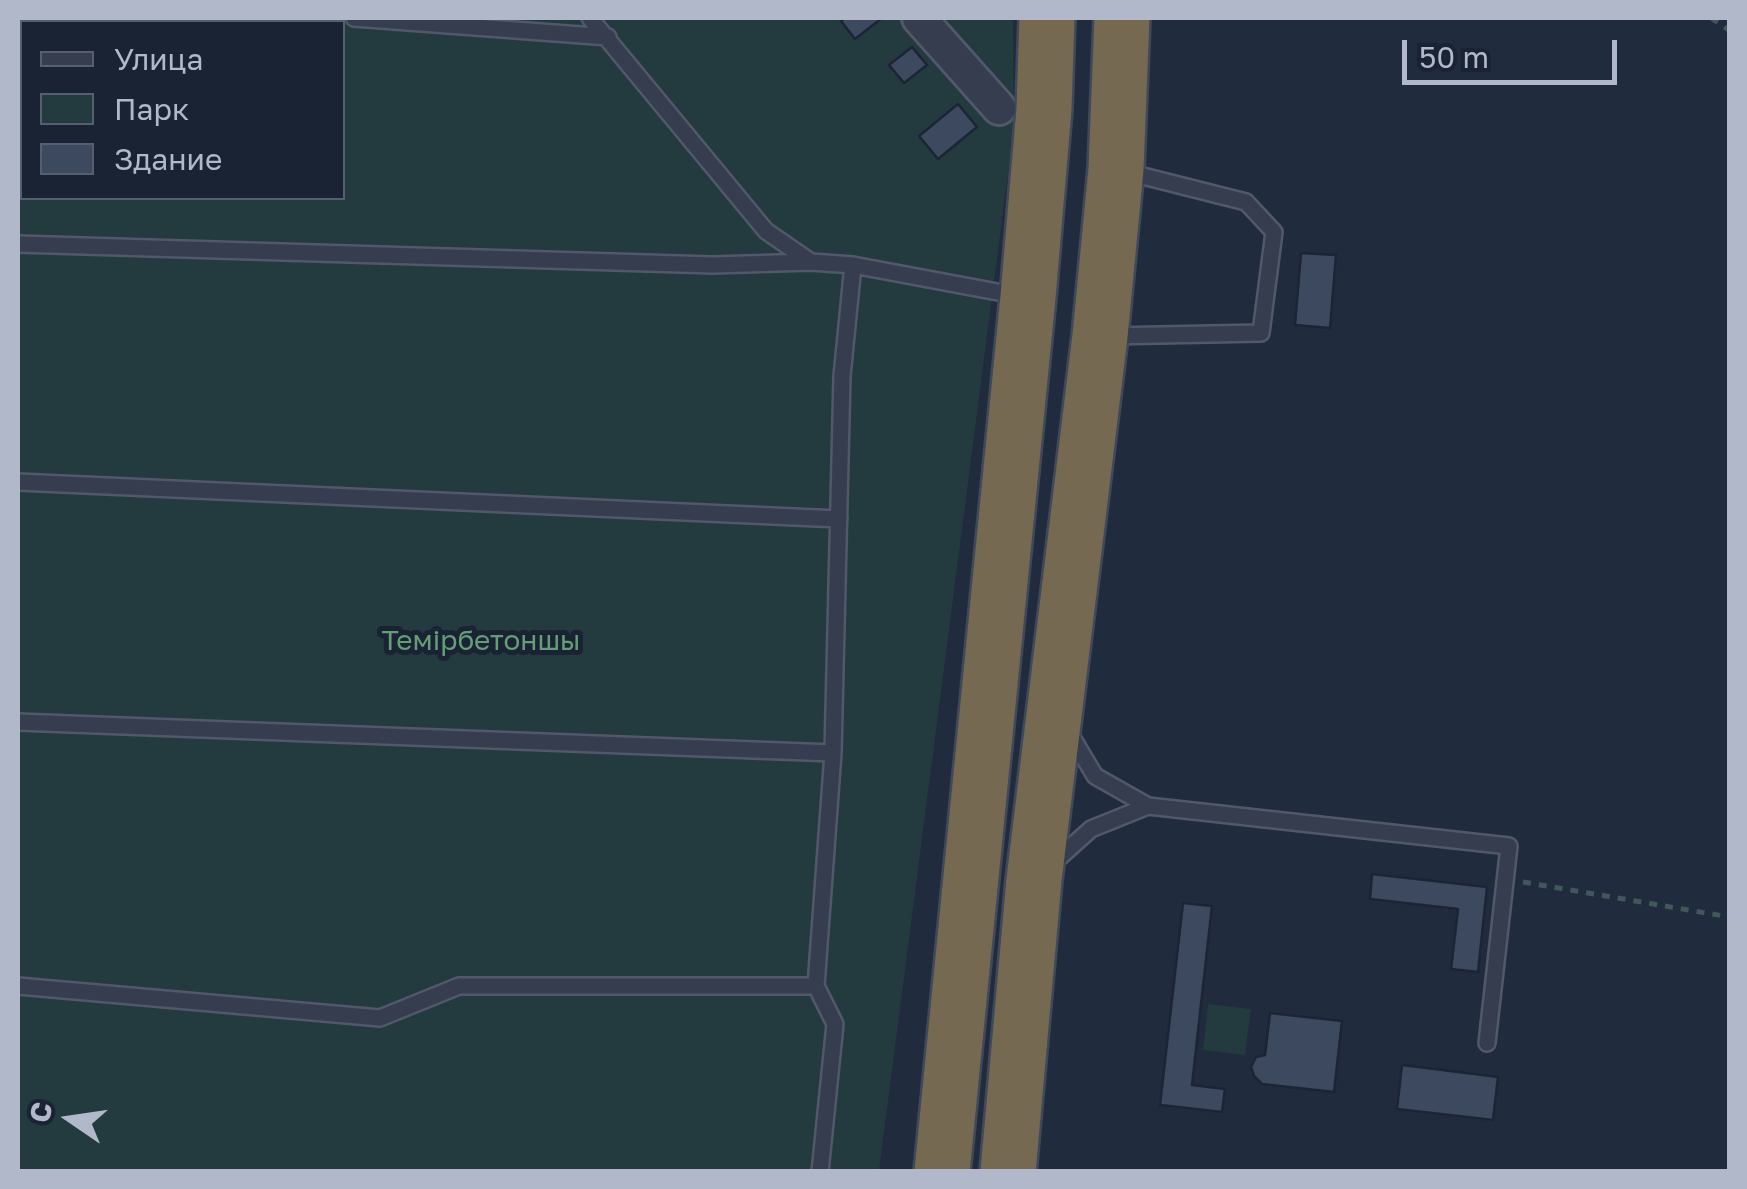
<!DOCTYPE html>
<html>
<head>
<meta charset="utf-8">
<style>
	body { margin:0 }
	#map { position:relative; width:1747px; height:1189px; overflow:hidden; background:#212b3e; font-family:"Golos Text",sans-serif }
	canvas { display:block }
	.frame { position:absolute; inset:0; border:20px solid #b0b8c9; pointer-events:none }
	.legend { position:absolute; left:20px; top:20px; width:325px; height:180px; box-sizing:border-box; background:#1a2333; border:2px solid #565f6f; margin:0; padding:12px 18px; list-style:none; font-size:30px; color:#b0b8c9 }
	.legend li { display:flex; align-items:center; gap:20px; height:50px }
	.legend b { width:50px; border:2px solid #565f6f }
	.north { position:absolute; left:20px; top:1069px; width:100px; height:100px; -webkit-text-stroke:8px #1a2333; paint-order:stroke; rotate:283deg; font-size:28px; font-weight:700; line-height:40px; text-align:center; color:#b0b8c9 }
	.north::after { content:''; display:block; margin:auto; width:35px; height:45px; background:#b0b8c9; clip-path:polygon(50% 0,100% 100%,50% 72%,0 100%) }
	.scale { position:absolute; left:1402px; top:40px; width:215px; height:45px; box-sizing:border-box; border:5px solid #b0b8c9; border-top:0; padding-left:12px; font-size:30px; line-height:35px; white-space:nowrap; color:#b0b8c9; -webkit-text-stroke:8px #1a2333; paint-order:stroke }
</style>
</head>
<body>
<div id="map">
<canvas width="1747" height="1189"></canvas>
<div class="frame"></div>
<ul class="legend">
<li><b style="height:12px;background:#353d4e"></b>Улица</li>
<li><b style="height:28px;background:#233a3f"></b>Парк</li>
<li><b style="height:28px;background:#3c495e"></b>Здание</li>
</ul>
<div class="north">С</div>
<div class="scale">50 m</div>
</div>
<script>
const c = document.querySelector('canvas').getContext('2d');
c.lineJoin = 'round';
function fill(path, color) { c.fillStyle = color; c.fill(path, 'evenodd'); }
const toPath = rows => new Path2D(rows.map(r => 'M' + r).join(''));
function stroke(path, color, width, dash) { c.strokeStyle = color; c.lineWidth = width; c.lineCap = dash ? 'butt' : 'round'; c.setLineDash(dash || []); c.stroke(path); }
function drawText(font, color, halo, rows, align = 'center') {
  c.font = font + ' "Golos Text",sans-serif'; c.lineWidth = 10; c.setLineDash([]); c.textBaseline = 'middle'; c.strokeStyle = halo; c.fillStyle = color; for (const [text, x, y, turn = 0] of rows) {
    c.save(); c.translate(x, y); c.rotate((+turn || 0) * Math.PI / 180); c.textAlign = isNaN(turn) ? turn : align; if (halo) c.strokeText(text, 0, 0); c.fillText(text, 0, 0); c.restore();
  }
}
const green = toPath([
	[18,18,1013,18,1014,127,879,1171,18,1171],
	[22,22,342,22,342,198,22,198],
	[1208,1004,1251,1009,1245,1055,1203,1050]
]);
const building = toPath([
	[845,18,882,18,855,39,841,21,845,18],
	[912,47,927,65,904,83,889,65,912,47],
	[958,104,977,127,938,159,919,136,958,104],
	[1301,253,1336,255,1330,328,1295,325,1301,253],
	[1372,874,1487,887,1478,972,1451,969,1458,909,1370,899,1372,874],
	[1183,903,1212,906,1192,1085,1225,1089,1222,1112,1160,1105,1183,903],
	[1270,1013,1342,1021,1334,1092,1262,1084,1254,1076,1251,1067,1256,1057,1265,1055,1270,1013],
	[1402,1065,1498,1077,1493,1120,1397,1109,1402,1065]
]);
const path = toPath([
	[1711,18,1730,31],
	[1523,882,1730,917]
]);
const lane = toPath([
	[354,18,608,37],
	[590,18,766,231,811,262],
	[18,244,713,265,811,262,853,265,1019,296],
	[1109,336,1261,333,1274,232,1246,202,1123,171],
	[18,482,839,519],
	[18,722,833,753],
	[1067,729,1095,776,1148,806,1509,846,1487,1043],
	[1051,865,1091,829,1148,806],
	[18,986,380,1018,459,986,816,986],
	[820,1172,835,1024,816,986,833,753,842,376,853,265]
]);
const street = toPath([
	[919,18,999,108]
]);
const highway = toPath([
	[942,1172,1028,297,1044,109,1047,18],
	[1008,1172,1034,880,1100,336,1116,169,1122,18]
]);
const parkNames = [
	["Темірбетоншы",481,641]
];
fill(green, '#233a3f');
fill(building, '#3c495e');
stroke(building, '#1c2535', 2.5);
stroke(lane, '#505869', 20);
stroke(street, '#505869', 38);
stroke(highway, '#404859', 60);
stroke(path, '#41575c', 5, [8, 8]);
stroke(lane, '#353d4e', 15);
stroke(street, '#353d4e', 32);
stroke(highway, '#756951', 55);
drawText('28px', '#659d76', '#1a2333', parkNames);
</script>
</body>
</html>
